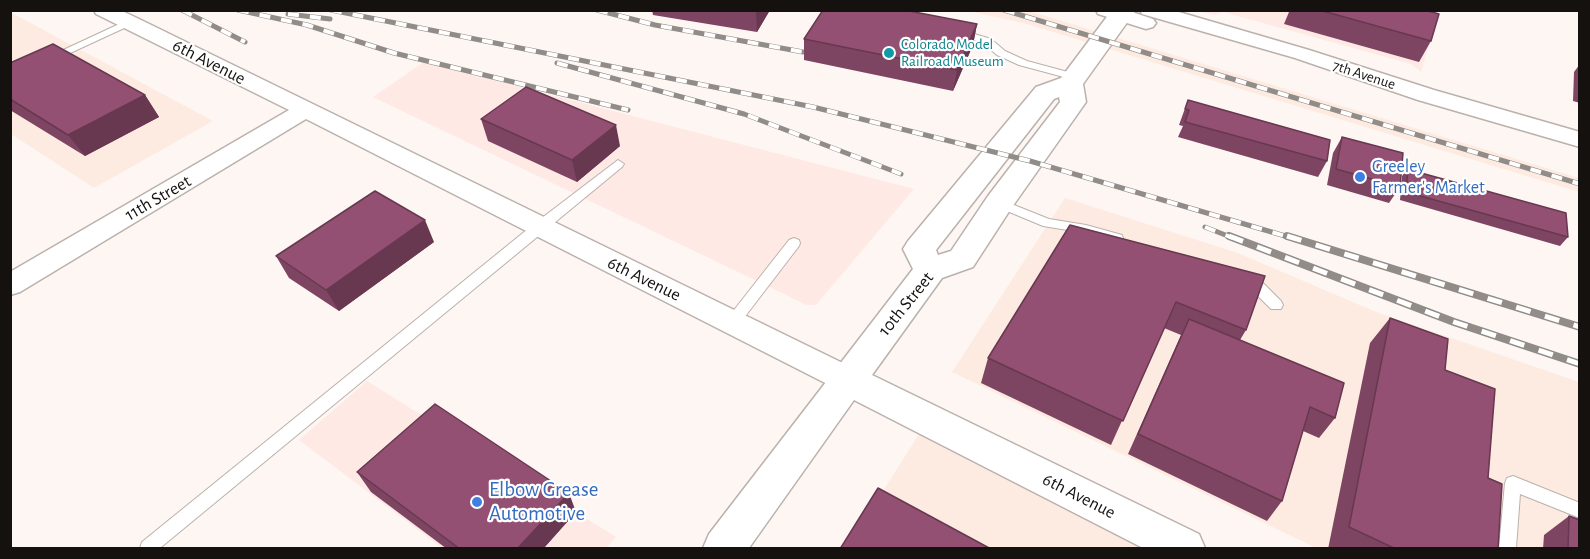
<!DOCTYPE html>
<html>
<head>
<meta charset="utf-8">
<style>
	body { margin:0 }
	#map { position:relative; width:1590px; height:559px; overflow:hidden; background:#fef6f2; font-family:"Alegreya Sans",sans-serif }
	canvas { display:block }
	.frame { position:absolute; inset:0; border:12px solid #14110f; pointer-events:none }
</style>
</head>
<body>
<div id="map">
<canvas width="1590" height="559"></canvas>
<div class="frame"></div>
</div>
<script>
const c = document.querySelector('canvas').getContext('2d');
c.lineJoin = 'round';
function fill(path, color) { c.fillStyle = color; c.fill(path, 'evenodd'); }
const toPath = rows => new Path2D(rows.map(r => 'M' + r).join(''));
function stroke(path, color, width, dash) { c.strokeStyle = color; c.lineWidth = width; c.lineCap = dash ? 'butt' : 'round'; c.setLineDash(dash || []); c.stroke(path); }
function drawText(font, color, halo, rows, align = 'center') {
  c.font = font + ' "Alegreya Sans",sans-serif'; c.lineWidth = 4.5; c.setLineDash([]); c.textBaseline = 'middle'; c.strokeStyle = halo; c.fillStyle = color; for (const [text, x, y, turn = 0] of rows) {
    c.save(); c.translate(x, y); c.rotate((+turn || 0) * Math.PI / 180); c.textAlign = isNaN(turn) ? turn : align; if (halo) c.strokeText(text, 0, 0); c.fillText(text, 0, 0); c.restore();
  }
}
const commercial = toPath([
	[1199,11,1438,11,1421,72,1411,64,1223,12,1215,15],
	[424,62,914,189,816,305,807,305,373,97],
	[367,381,616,537,606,548,442,548,299,440]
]);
const built = toPath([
	[968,11,1029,11,1579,178,1579,192,1027,24],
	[10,12,213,121,94,188,11,134],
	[1065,198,1238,253,1376,312,1579,382,1579,548,1316,548,952,372],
	[919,434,1142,548,847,548]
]);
const service = toPath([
	[130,19,135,22,133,24,55,60,51,61,46,58,130,19],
	[958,29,991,39,1005,51,1027,61,1079,75,1080,77,1075,80,1019,65,997,55,983,43,954,34,954,30,958,29],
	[618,160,624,164,622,167,160,548,140,548,142,542,534,224,618,160],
	[999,199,1049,219,1086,225,1122,235,1123,238,1117,243,1086,233,1043,226,995,206,993,203,999,199],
	[794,238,799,240,800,243,799,246,737,327,727,327,725,323,727,319,789,240,794,238],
	[1246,276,1264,284,1281,301,1283,305,1281,309,1271,309,1254,292,1241,285,1239,281,1246,276],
	[1513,476,1580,503,1580,518,1520,494,1516,548,1499,548,1505,483,1507,478,1513,476]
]);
const minor = toPath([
	[94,10,120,10,137,18,859,371,863,380,859,389,848,392,837,389,306,119,20,292,10,295,10,272,289,110,96,14,94,10],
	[1096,10,1126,10,1153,19,1156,23,1153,27,1146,29,1098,14,1096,10],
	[1140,10,1172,10,1309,50,1434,90,1580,132,1580,147,1418,100,1295,58,1142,14,1140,10]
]);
const tertiary = toPath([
	[1112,10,1136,10,1083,84,1086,102,1010,210,973,267,942,278,872,375,1199,534,1205,548,1143,548,854,400,749,548,703,548,709,534,913,269,903,249,908,241,1036,87,1061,78,1112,10],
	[1059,97,1060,102,988,196,951,251,938,255,936,250,1054,99,1059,97]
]);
const railFar1 = toPath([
	[182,10,245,42],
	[238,10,307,25,394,53,628,110],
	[331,10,813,107,1030,161,1292,238],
	[597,10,655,25,803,52],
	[1004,10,1580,184],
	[288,14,330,19],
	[557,63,744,114,901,174],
	[1205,227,1233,238]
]);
const rail = toPath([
	[1229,236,1454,322,1580,364],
	[1287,236,1580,327]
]);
const wall = toPath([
	[652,10,770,10,757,32,653,15],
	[1284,10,1425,10,1431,41,1419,62,1284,24,1289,12],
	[977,24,973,45,953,91,804,60,804,39],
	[10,63,145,95,159,117,85,156,10,110],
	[1580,64,1580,103,1573,101,1574,72],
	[1188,100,1327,161,1318,177,1178,137,1183,126,1179,125],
	[481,119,620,146,577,182,488,141],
	[1342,137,1400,187,1389,203,1327,185,1333,153],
	[1408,168,1414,171,1568,237,1560,246,1400,200,1402,176],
	[1070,225,1246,330,1240,340,1335,418,1319,438,1303,431,1282,501,1267,521,1128,454,1181,335,1164,328,1111,445,981,383,988,358],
	[434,242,339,311,289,278,276,256],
	[1390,318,1445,370,1488,478,1498,549,1328,549,1370,343],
	[357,472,576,512,543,549,447,549,371,492],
	[1569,516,1580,549,1543,549,1544,535]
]);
const shadedWall = toPath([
	[757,10,770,10,757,32,756,11],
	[977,24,973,45,953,91,957,70],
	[145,95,159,117,85,156,68,135],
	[616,125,620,146,577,182,572,160],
	[425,220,434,242,339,311,326,290],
	[569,493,576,512,543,549,517,549]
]);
const building = toPath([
	[823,10,904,10,977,24,957,70,804,39,823,10],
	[1319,10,1425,10,1439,14,1431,41,1319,10],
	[53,44,145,95,68,135,10,99,10,63,53,44],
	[526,87,616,125,572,160,481,119,526,87],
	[1188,100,1330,140,1327,161,1185,122,1189,110,1185,109,1188,100],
	[1342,137,1403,153,1400,187,1336,169,1342,137],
	[1408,168,1414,171,1566,213,1568,237,1406,192,1408,168],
	[375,191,425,220,326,290,276,256,375,191],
	[1070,225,1265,276,1246,330,1176,302,1123,421,988,358,1070,225],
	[1390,318,1448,339,1445,370,1495,389,1488,478,1502,484,1498,549,1396,549,1349,527,1390,318],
	[1189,319,1344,383,1335,418,1310,407,1282,501,1138,434,1189,319],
	[435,404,569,493,517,549,460,549,357,472,435,404],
	[878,488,991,549,840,549,878,488],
	[1569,516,1580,520,1580,549,1568,549,1569,516]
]);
const markers = [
	[889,53,6,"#0f9aa8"],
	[1360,177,6,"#3f7fe0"],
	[477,502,6,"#3f7fe0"]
];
const farCulturenames = [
	["Colorado Model",901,44],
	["Railroad Museum",901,61]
];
const farStreetnames = [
	["7th Avenue",1364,75,18]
];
const streetNames = [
	["6th Avenue",209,62,27],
	["11th Street",158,198,-30],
	["6th Avenue",644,279,26],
	["10th Street",906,304,-51],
	["6th Avenue",1079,496,27]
];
const shopNames = [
	["Greeley",1372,167],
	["Farmer's Market",1372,188]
];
const nearShopnames = [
	["Elbow Grease",489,490],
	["Automotive",489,514]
];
fill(commercial, '#fee9e5');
fill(built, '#fdebe2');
stroke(service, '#bbb1ac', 2);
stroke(minor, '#bbb1ac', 3);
stroke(tertiary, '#bbb1ac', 3);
fill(service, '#fff');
fill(minor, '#fff');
fill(tertiary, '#fff');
stroke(railFar1, '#918c88', 5);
stroke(rail, '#918c88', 8);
stroke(railFar1, '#fff', 4, [11]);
stroke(rail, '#fff', 5, [15]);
fill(wall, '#7e4562');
fill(shadedWall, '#673850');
fill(building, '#935072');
stroke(building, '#673850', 1.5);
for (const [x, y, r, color] of markers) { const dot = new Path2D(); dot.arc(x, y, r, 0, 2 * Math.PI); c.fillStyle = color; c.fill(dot); stroke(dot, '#fff', 2); }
drawText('15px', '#0d838f', '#fff', farCulturenames, 'left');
drawText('15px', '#14110f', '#fff', farStreetnames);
drawText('18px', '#14110f', '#fff', streetNames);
drawText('18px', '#366cbe', '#fff', shopNames, 'left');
drawText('21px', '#366cbe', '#fff', nearShopnames, 'left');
</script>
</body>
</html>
